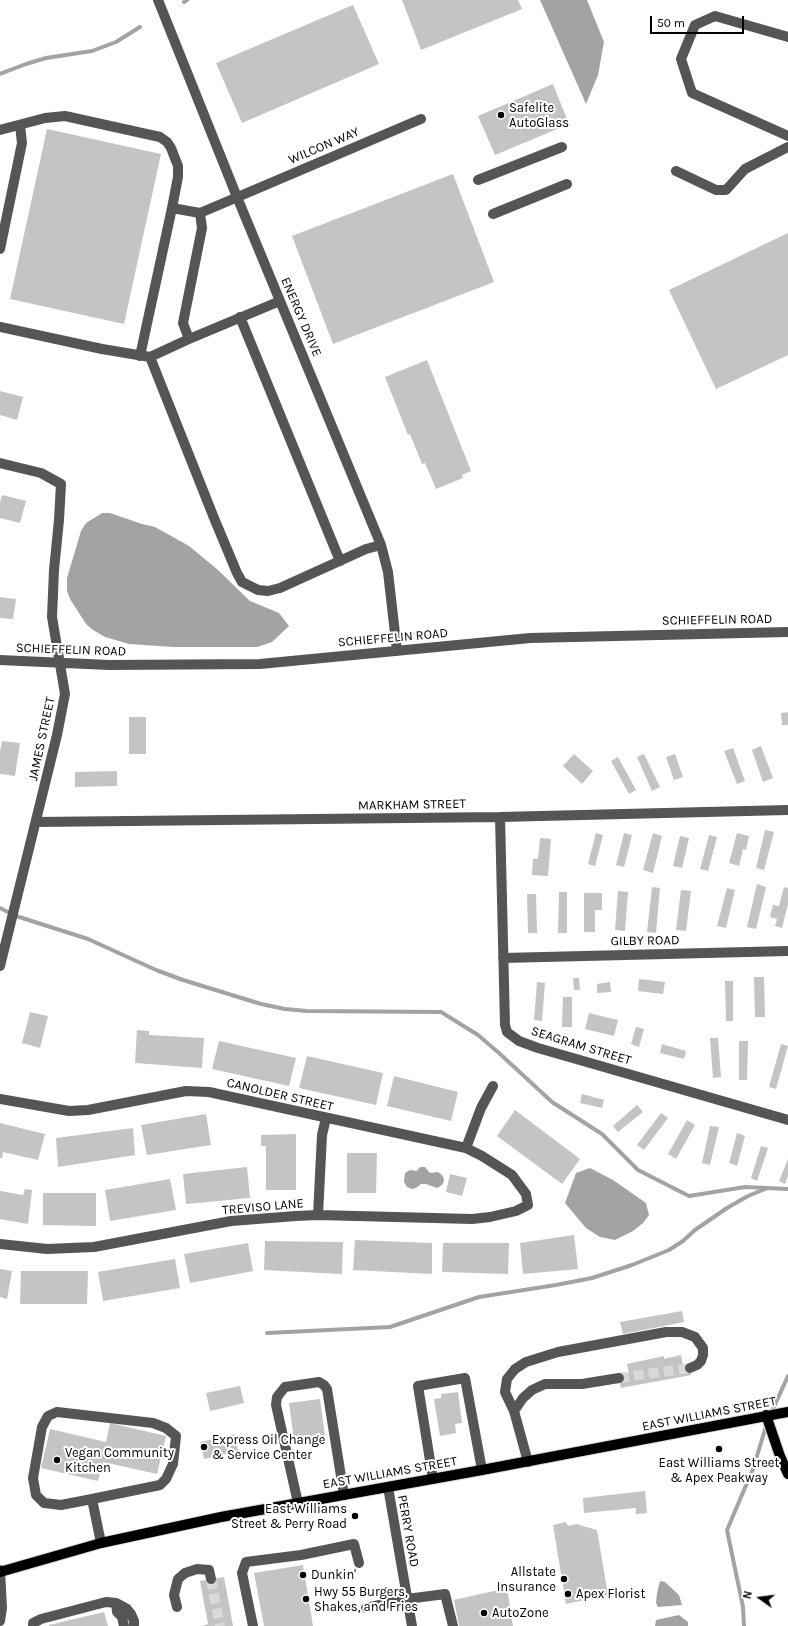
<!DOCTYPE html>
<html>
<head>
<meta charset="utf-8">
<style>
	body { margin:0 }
	#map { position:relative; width:788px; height:1626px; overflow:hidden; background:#fff; font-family:Karla,sans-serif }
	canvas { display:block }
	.north { position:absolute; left:740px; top:1578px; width:40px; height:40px; -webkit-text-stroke:3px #fff; paint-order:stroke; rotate:284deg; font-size:11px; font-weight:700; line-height:16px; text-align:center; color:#000 }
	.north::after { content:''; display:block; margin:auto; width:14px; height:18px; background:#000; clip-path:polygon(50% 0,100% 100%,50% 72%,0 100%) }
	.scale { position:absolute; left:650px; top:16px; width:94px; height:18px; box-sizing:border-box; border:2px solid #000; border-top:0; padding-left:5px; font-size:12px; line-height:14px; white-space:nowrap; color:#000; -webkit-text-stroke:3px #fff; paint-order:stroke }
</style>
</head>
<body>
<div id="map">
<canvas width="788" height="1626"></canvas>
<div class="north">N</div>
<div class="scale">50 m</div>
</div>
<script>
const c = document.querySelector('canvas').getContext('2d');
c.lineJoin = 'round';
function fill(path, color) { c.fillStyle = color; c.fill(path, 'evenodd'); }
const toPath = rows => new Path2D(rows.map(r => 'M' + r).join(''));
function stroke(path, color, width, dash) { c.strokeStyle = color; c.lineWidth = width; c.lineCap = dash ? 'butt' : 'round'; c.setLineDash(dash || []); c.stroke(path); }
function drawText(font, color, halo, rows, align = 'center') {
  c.font = font + ' Karla,sans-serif'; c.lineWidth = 4; c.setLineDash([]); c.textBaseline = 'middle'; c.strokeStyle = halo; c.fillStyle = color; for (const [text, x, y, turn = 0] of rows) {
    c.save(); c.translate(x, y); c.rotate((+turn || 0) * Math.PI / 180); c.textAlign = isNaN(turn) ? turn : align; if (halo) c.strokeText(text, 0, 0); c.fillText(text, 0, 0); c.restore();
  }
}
const water = toPath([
	[540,0,587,0,604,42,598,75,586,104],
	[102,513,110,513,142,524,155,527,189,546,218,570,250,601,279,613,289,626,272,642,257,647,173,647,129,644,105,637,93,630,86,624,70,599,67,591,67,578,81,531,86,523],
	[420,1167,425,1167,430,1173,438,1172,443,1176,444,1181,442,1185,437,1188,426,1184,421,1184,416,1188,412,1189,407,1187,404,1182,405,1173,410,1170,417,1171],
	[590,1168,613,1180,646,1203,649,1215,643,1223,633,1231,615,1240,600,1237,586,1228,565,1203,576,1173],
	[660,1581,665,1582,679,1595,682,1605,658,1607,656,1603,657,1593],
	[679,1615,688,1622,688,1626,655,1626,656,1620]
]);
const stream = toPath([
	[184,2,187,0],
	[0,74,26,64,46,58,92,51,116,42,140,27],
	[0,908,16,916,88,939,156,970,183,980,261,1004,285,1009,307,1011,441,1012,478,1035,499,1053,552,1102,602,1134,638,1170,689,1196,745,1187,788,1189],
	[267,1333,390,1327,479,1297,556,1285,592,1278,632,1265,669,1250,683,1241,695,1230,727,1208,748,1196,765,1189],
	[771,1413,788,1376],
	[744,1626,743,1607,727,1530,753,1469,767,1423]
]);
const building = toPath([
	[402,0,518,0,522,9,421,50],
	[353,5,379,64,242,123,216,63],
	[553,84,569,124,495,155,478,116],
	[47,129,161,154,124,324,10,299],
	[453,174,494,282,333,344,292,236],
	[788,233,788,355,716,389,669,290],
	[427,360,471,471,462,475,463,478,436,489,425,463,422,464,410,434,408,435,385,377],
	[0,391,23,397,17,420,0,415],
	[2,495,26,501,20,523,0,518,0,502],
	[0,597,16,599,13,619,0,618],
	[788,712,788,725,782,725,781,713],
	[129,717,146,717,146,754,129,754],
	[2,741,20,743,15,776,0,774,0,752],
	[761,746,773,778,763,782,752,750],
	[733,748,745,781,737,784,724,751],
	[574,754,593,771,582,784,563,766],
	[644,754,660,787,652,791,637,757],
	[675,754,683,777,674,780,666,757],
	[618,757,636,790,629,794,611,761],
	[117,771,117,786,75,787,75,772],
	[765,830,774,832,764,870,756,868],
	[596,833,603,835,595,866,588,864],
	[624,833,632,835,624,867,616,865],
	[653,833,662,836,653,873,643,870],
	[737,833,749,836,746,850,743,849,739,866,729,863],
	[709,835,717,837,708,871,700,869],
	[680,836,689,838,682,868,673,866],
	[540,838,551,839,548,876,532,875,533,859,538,859],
	[757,884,766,887,756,929,747,927],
	[652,887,660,888,656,933,647,932],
	[784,887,788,888,788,904,782,928,775,926,777,919,770,917,773,905,779,906],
	[727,888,735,890,726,928,717,926],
	[681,890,691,891,686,931,676,930],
	[618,891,628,892,625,931,615,930],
	[559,892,567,892,567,933,558,933],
	[584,893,602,893,602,910,595,910,595,932,584,932],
	[527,894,536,894,537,933,528,933],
	[754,977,764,977,765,1017,755,1017],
	[573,978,579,978,580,990,574,990],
	[639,979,665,982,663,994,638,991],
	[725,981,733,981,733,1021,726,1021],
	[537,982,545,983,542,1021,534,1020],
	[610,982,611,992,597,993,597,984],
	[563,997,572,997,572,1027,562,1027],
	[30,1012,48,1016,40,1048,22,1043],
	[589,1013,618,1020,614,1036,585,1029],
	[636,1027,644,1029,639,1047,631,1044],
	[137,1030,149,1031,149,1035,204,1038,202,1068,135,1063],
	[710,1038,718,1038,721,1077,713,1078],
	[219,1041,296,1058,289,1086,212,1069],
	[739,1041,748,1041,747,1080,739,1080],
	[662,1044,686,1051,684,1059,660,1053],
	[781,1044,788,1046,776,1089,769,1087],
	[307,1056,383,1073,376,1105,299,1088],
	[394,1076,458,1092,451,1121,387,1106],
	[582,1094,604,1100,602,1108,580,1103],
	[637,1105,643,1112,618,1132,613,1126],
	[515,1110,580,1159,562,1184,497,1136],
	[661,1113,668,1118,644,1150,637,1145],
	[206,1114,211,1145,147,1155,141,1125],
	[687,1120,695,1125,676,1159,668,1154],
	[0,1123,45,1134,38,1160,3,1152,2,1158,0,1158],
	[710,1126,719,1127,710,1165,702,1163],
	[133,1128,135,1155,58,1167,56,1138],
	[737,1133,745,1136,737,1166,729,1163],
	[296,1134,296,1190,266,1190,266,1146,261,1146,261,1135],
	[761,1146,768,1148,757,1181,751,1178],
	[347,1153,377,1153,376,1193,347,1193],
	[788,1159,788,1176,785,1184,779,1181],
	[247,1167,250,1198,186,1204,183,1174],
	[450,1174,467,1178,462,1196,446,1192],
	[170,1179,176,1210,110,1221,105,1190],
	[25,1189,32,1190,28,1224,0,1219,0,1191,23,1195],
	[43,1193,96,1193,96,1226,43,1225],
	[574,1235,578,1269,523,1274,520,1243],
	[355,1240,432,1243,432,1274,353,1270],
	[265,1241,343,1242,342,1274,264,1270],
	[248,1243,253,1271,190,1283,184,1254],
	[443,1243,509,1243,508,1274,442,1272],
	[175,1259,180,1288,103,1301,98,1272],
	[0,1269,12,1271,7,1299,0,1297],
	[21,1271,88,1271,87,1304,20,1304],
	[682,1311,684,1322,623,1334,620,1322],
	[681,1355,683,1365,689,1364,691,1375,621,1388,618,1375,629,1373,627,1364,664,1356,664,1359],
	[240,1386,244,1403,210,1411,206,1393],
	[458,1392,462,1423,455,1424,456,1433,440,1436,434,1399,441,1398,441,1394],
	[320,1399,325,1436,294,1440,289,1403],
	[110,1423,166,1436,157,1474,103,1462,98,1481,41,1468,50,1429,106,1442],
	[235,1434,238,1451,204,1459,200,1442],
	[645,1491,647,1513,636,1514,636,1508,584,1513,583,1498],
	[566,1522,568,1526,576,1524,597,1530,608,1595,566,1604,553,1525],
	[303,1565,313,1626,264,1626,254,1573],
	[224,1577,233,1626,202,1626,208,1624,200,1581],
	[507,1588,513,1626,459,1626,454,1600],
	[104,1612,108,1626,49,1626,49,1625]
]);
const minorTunnel = toPath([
	[619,1378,690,1368],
	[211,1579,220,1626]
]);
const minor = toPath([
	[158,0,237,197,381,545,388,572,397,651],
	[788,37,715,16,695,25,681,59,692,93,788,136],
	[0,130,45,118,65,116,160,137,167,142,171,148,178,166,178,177,172,208,200,213,421,119],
	[676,171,716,190,726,190,745,169,788,147],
	[478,180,562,147],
	[493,214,567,184],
	[0,249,22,143,20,125],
	[280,301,189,339,150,357,214,518,237,573,242,582,258,590,268,591,280,588,366,549,381,545],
	[240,317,340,561],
	[0,327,102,349,150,357],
	[189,339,183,323,202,228,200,213],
	[140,356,172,208],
	[0,463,41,473,61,484,59,520,54,570,52,617,65,694,57,735,0,966],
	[0,660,109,665,260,664,530,638,788,632],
	[500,817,505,1025,507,1032,519,1041,538,1048,788,1120],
	[36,822,500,817,788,810],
	[503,958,788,951],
	[0,1099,69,1111,88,1110,186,1091,209,1092,466,1148,482,1156,512,1175,526,1194,528,1205,516,1211,490,1217,472,1219,318,1215,296,1216,231,1221,94,1247,47,1249,0,1244],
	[466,1148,481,1108,493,1086],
	[318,1215,322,1135,326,1118],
	[514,1411,523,1398,532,1390,545,1384,582,1384,619,1378],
	[57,1412,153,1423,166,1428,176,1436,173,1464,166,1479,160,1485,92,1499,61,1505,44,1503,36,1495,33,1478,42,1427,48,1416,57,1412],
	[528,1462,514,1411,505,1392,507,1379,515,1369,526,1362,558,1352,666,1332,682,1332,695,1337,703,1348,703,1355,701,1361,697,1365,690,1368],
	[433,1479,418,1386,465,1378,482,1470],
	[388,1487,412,1626],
	[92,1499,101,1543],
	[298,1503,276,1405,277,1397,285,1387,319,1382,324,1385,327,1389,344,1495],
	[0,1570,2,1608,0,1621],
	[116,1603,117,1612,122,1617,124,1626],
	[177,1607,174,1595,178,1579,185,1573,197,1569,209,1570,211,1579],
	[366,1608,407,1599,445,1594,453,1626],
	[33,1626,33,1623,41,1619,106,1602,116,1603,127,1609,131,1614,134,1621,134,1626],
	[253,1626,242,1573,246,1562,301,1555,354,1544,359,1563]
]);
const major = toPath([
	[766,1415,780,1456,788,1474],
	[0,1572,101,1543,221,1517,482,1470,788,1412]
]);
const markers = [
	[501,115,4,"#000"],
	[204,1447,4,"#000"],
	[719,1449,4,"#000"],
	[57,1460,4,"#000"],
	[355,1516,4,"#000"],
	[303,1575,4,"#000"],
	[564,1579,4,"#000"],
	[568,1594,4,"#000"],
	[306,1599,4,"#000"],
	[484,1613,4,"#000"]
];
const poiNames = [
	["Safelite",509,108],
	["AutoGlass",509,123],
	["Express Oil Change",212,1440],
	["& Service Center",212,1455],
	["Vegan Community",65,1453],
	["Kitchen",65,1468],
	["East Williams Street",719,1463,"center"],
	["& Apex Peakway",719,1478,"center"],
	["East Williams",347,1509,"right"],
	["Street & Perry Road",347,1524,"right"],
	["Allstate",556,1572,"right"],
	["Insurance",556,1587,"right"],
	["Dunkin'",311,1575],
	["Hwy 55 Burgers,",314,1592],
	["Shakes, and Fries",314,1607],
	["Apex Florist",576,1594],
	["AutoZone",492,1613]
];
const streetNames = [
	["WILCON WAY",324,146,-23],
	["ENERGY DRIVE",301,317,67],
	["SCHIEFFELIN ROAD",717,620,-1],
	["SCHIEFFELIN ROAD",393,638,-5],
	["SCHIEFFELIN ROAD",71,650,2],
	["JAMES STREET",42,739,-78],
	["MARKHAM STREET",412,805,-1],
	["GILBY ROAD",645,941,-1],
	["SEAGRAM STREET",581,1046,17],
	["CANOLDER STREET",280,1095,13],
	["TREVISO LANE",263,1207,-5],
	["EAST WILLIAMS STREET",709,1414,-11],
	["EAST WILLIAMS STREET",390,1473,-10],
	["PERRY ROAD",408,1531,80]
];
fill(water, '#a3a3a3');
stroke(stream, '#a3a3a3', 4);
fill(building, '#c4c4c4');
stroke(minorTunnel, '#d9d9d9', 10, [10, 5]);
stroke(major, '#dbdbdb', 12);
stroke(minor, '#555', 10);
stroke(major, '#000', 10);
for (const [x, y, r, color] of markers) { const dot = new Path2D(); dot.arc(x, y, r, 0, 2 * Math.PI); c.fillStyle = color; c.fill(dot); stroke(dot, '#fff', 1.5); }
drawText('13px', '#000', '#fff', poiNames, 'left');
drawText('13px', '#000', '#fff', streetNames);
</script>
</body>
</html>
